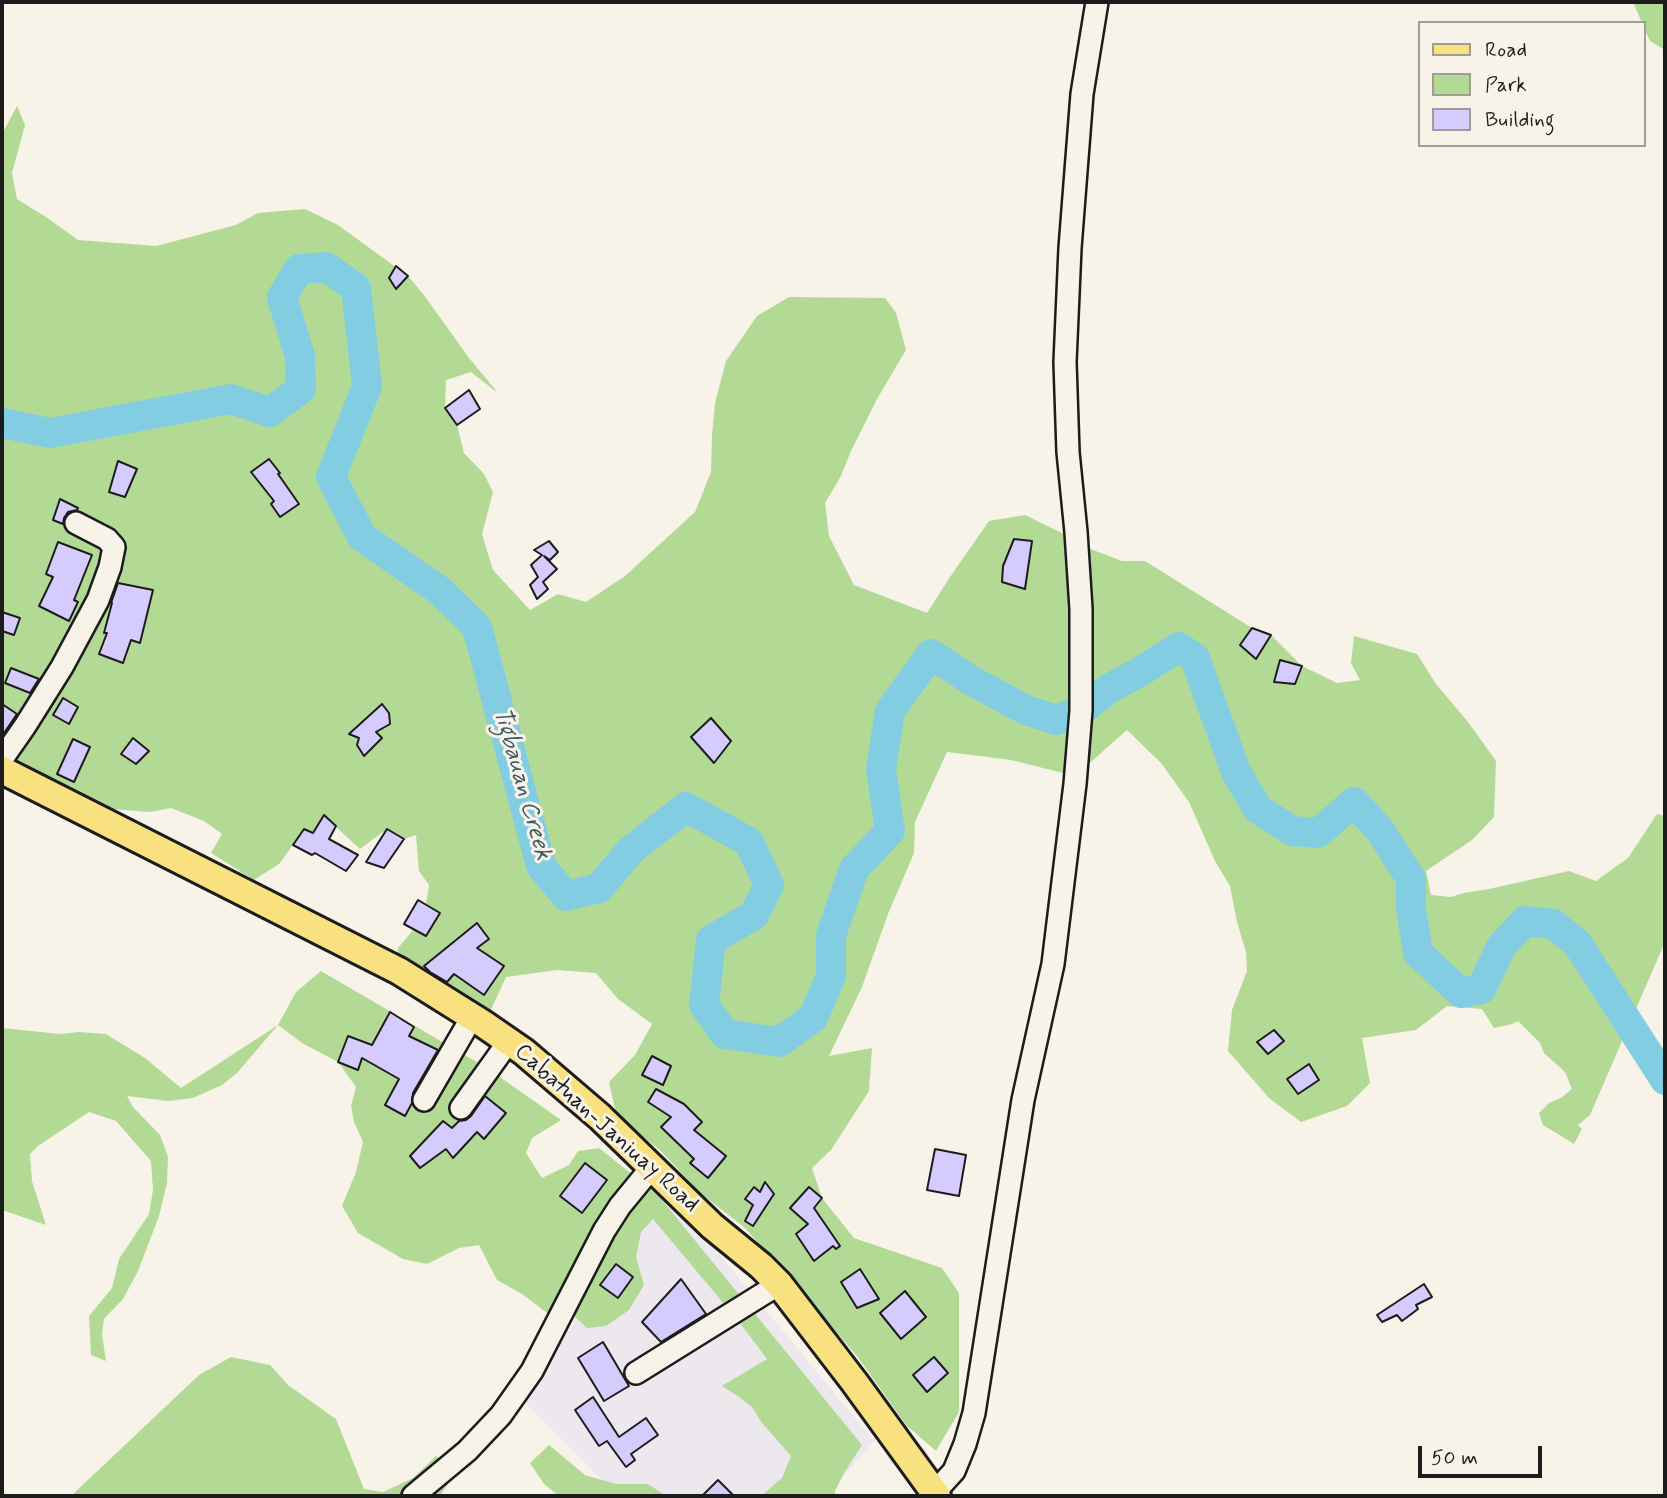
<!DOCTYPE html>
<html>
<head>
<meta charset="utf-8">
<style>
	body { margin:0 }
	#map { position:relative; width:1667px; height:1498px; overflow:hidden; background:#f7f3e8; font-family:Mynerve,sans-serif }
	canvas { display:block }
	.frame { position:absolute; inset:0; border:4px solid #1c1c1c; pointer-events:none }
	.legend { position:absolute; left:1418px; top:21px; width:228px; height:126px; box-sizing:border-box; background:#f7f3e8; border:2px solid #9f9d96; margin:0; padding:9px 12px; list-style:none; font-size:21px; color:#1c1c1c }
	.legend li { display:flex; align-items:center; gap:14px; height:35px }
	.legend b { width:35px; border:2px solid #9f9d96 }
	.scale { position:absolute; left:1418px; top:1446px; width:124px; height:32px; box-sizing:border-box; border:4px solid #1c1c1c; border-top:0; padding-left:9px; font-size:21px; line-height:24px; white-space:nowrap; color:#1c1c1c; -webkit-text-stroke:5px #f7f3e8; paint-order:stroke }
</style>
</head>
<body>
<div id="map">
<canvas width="1667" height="1498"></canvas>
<div class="frame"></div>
<ul class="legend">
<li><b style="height:9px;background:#fae180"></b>Road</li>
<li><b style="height:19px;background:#b3da95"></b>Park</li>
<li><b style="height:19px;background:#d6cbfd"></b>Building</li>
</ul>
<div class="scale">50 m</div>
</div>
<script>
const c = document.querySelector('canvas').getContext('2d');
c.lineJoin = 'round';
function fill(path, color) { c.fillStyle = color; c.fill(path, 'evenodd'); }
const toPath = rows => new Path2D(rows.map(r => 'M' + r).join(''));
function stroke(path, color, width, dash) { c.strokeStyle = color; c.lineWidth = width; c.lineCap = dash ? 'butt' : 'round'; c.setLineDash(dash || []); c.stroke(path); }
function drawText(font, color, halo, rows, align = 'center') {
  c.font = font + ' Mynerve,sans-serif'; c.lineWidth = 6; c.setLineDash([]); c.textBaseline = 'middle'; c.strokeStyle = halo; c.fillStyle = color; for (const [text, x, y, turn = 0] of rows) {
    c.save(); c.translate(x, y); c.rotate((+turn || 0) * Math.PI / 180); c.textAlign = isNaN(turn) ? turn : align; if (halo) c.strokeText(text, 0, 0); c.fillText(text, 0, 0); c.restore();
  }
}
const built = toPath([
	[663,1186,874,1441,827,1496,617,1496,523,1400]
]);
const green = toPath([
	[1633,2,1665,2,1665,50,1650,41,1644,28,1644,23,1642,23],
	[17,106,25,125,12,173,17,199,49,219,78,240,156,246,236,225,258,213,305,209,338,225,408,276,424,295,469,358,498,393,471,372,446,380,445,407,457,425,464,453,484,474,493,492,482,534,493,570,530,610,558,594,586,602,625,576,695,512,711,472,712,435,715,403,726,361,757,316,789,297,885,298,896,313,906,350,877,399,851,451,841,476,825,503,829,536,854,585,927,613,950,577,989,521,1025,515,1076,540,1088,548,1122,561,1145,561,1252,628,1271,635,1302,666,1337,683,1360,680,1351,663,1354,636,1417,654,1436,684,1468,722,1496,761,1494,817,1472,840,1426,871,1431,895,1451,897,1464,893,1489,889,1569,871,1596,881,1628,858,1657,814,1665,816,1665,942,1590,1115,1578,1125,1582,1129,1574,1144,1543,1125,1539,1113,1549,1103,1561,1098,1572,1089,1565,1072,1544,1053,1540,1043,1518,1021,1512,1024,1494,1028,1482,1009,1447,1006,1416,1030,1362,1038,1370,1083,1347,1106,1301,1122,1269,1098,1228,1051,1232,1010,1247,971,1246,952,1237,922,1230,886,1215,861,1189,802,1161,763,1127,730,1075,776,1011,760,947,752,915,822,914,853,888,914,862,987,829,1056,872,1048,869,1091,831,1150,812,1168,822,1198,854,1238,942,1268,959,1293,959,1412,936,1451,906,1425,857,1356,745,1228,699,1192,660,1150,617,1117,609,1082,635,1055,652,1024,618,999,596,973,557,970,506,977,483,1027,396,965,398,948,414,929,426,936,440,913,426,904,429,885,419,871,416,835,404,839,387,829,360,849,336,827,326,845,323,844,312,855,293,845,279,864,254,880,211,853,222,834,204,821,171,808,150,812,111,809,63,786,2,751,2,134],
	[321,971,487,1068,561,1120,532,1138,526,1153,542,1178,569,1165,578,1151,599,1148,657,1194,862,1445,844,1473,835,1491,836,1496,761,1496,782,1478,791,1456,762,1423,752,1407,739,1397,722,1386,767,1359,740,1323,653,1219,641,1232,636,1257,644,1285,629,1310,606,1326,587,1328,574,1316,551,1316,522,1294,497,1280,479,1245,459,1248,427,1264,403,1259,358,1233,342,1206,356,1172,363,1142,354,1122,351,1106,356,1087,338,1062,302,1043,278,1025,237,1073,222,1085,193,1098,168,1101,127,1096,133,1107,160,1135,168,1157,167,1183,159,1216,138,1271,123,1299,104,1319,102,1334,106,1361,91,1355,89,1316,112,1288,119,1259,149,1214,153,1190,151,1161,116,1121,89,1112,38,1146,30,1154,32,1181,46,1225,2,1210,2,1028,60,1034,79,1032,106,1034,145,1058,181,1088,278,1025,296,992],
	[231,1357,270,1365,288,1385,336,1419,364,1489,383,1492,413,1478,436,1456,453,1476,440,1496,71,1496,199,1375],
	[549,1445,585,1475,616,1484,648,1484,665,1495,663,1496,559,1496,544,1484,530,1463]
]);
const river = toPath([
	[2,423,50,433,231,399,270,412,301,389,300,356,282,297,299,269,326,267,356,288,367,386,331,477,362,537,439,590,477,627,541,866,566,896,599,888,631,850,686,807,749,842,769,885,754,915,711,940,704,1005,725,1034,779,1042,813,1018,831,976,831,935,854,869,890,831,881,769,890,711,931,654,972,681,1026,710,1056,720,1080,711,1110,688,1138,673,1179,647,1195,658,1236,772,1258,809,1292,831,1318,833,1354,802,1379,829,1411,879,1411,909,1418,953,1461,993,1481,989,1501,947,1525,921,1553,924,1577,943,1665,1080]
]);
const building = toPath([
	[396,266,408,276,396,289,389,278,396,266],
	[469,390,480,409,457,425,445,408,469,390],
	[269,459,280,473,278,474,299,504,280,517,271,504,274,501,251,472,269,459],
	[118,461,137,469,125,497,109,492,118,461],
	[60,499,78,508,77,510,68,512,64,518,63,524,53,520,60,499],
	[1014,539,1032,541,1025,589,1002,582,1003,566,1014,539],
	[549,541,558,552,550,560,544,556,557,569,543,582,548,589,537,599,530,585,538,577,531,565,542,555,534,550,549,541],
	[58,542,92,555,74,600,78,602,69,621,39,606,53,577,46,574,58,542],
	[118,583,153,590,140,643,131,640,123,663,99,654,107,633,104,633,112,603,111,603,118,583],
	[2,612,20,618,14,635,2,631,2,612],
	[1252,628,1271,635,1256,659,1240,645,1252,628],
	[1280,660,1302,666,1295,684,1274,682,1280,660],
	[11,668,39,679,30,693,5,683,11,668],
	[63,698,78,707,69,724,53,715,63,698],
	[2,704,17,714,2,736,2,704],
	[382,704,389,713,390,724,376,732,382,738,364,756,357,745,359,738,349,734,382,704],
	[711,718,731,741,714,763,691,737,711,718],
	[133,738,149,751,136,764,121,754,133,738],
	[73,739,90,747,74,782,57,774,73,739],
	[324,815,336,826,329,839,358,855,346,871,315,853,312,855,293,845,304,829,313,833,324,815],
	[387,829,404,839,384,868,366,862,387,829],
	[418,900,440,913,426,936,404,924,418,900],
	[477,923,489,939,477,948,504,966,484,995,454,974,447,982,430,972,424,966,477,923],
	[390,1012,414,1027,409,1036,438,1050,413,1093,412,1103,405,1116,385,1105,399,1079,362,1058,358,1070,338,1062,348,1036,372,1045,390,1012],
	[1274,1030,1284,1041,1268,1054,1257,1042,1274,1030],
	[652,1056,671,1066,663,1085,642,1075,652,1056],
	[1309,1064,1319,1080,1298,1094,1287,1079,1309,1064],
	[656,1089,684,1104,702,1122,694,1130,726,1156,708,1178,690,1163,694,1159,661,1127,671,1117,648,1102,656,1089],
	[485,1096,506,1113,484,1139,477,1132,453,1158,446,1149,420,1168,410,1156,443,1121,452,1128,459,1121,466,1120,471,1116,485,1096],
	[935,1149,966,1155,959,1196,927,1190,935,1149],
	[585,1163,607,1180,582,1213,560,1196,585,1163],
	[765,1182,774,1194,753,1226,745,1221,753,1205,745,1199,754,1187,760,1192,765,1182],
	[809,1187,822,1198,814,1208,840,1246,836,1249,833,1246,814,1261,796,1234,808,1224,790,1208,809,1187],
	[616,1264,633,1277,618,1298,600,1285,616,1264],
	[860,1269,879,1299,857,1308,841,1282,860,1269],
	[681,1279,706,1314,661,1342,642,1322,681,1279],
	[1424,1284,1432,1297,1416,1305,1418,1309,1402,1321,1397,1315,1382,1322,1377,1315,1424,1284],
	[905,1291,926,1317,901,1339,880,1313,905,1291],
	[603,1342,629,1386,604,1401,578,1358,603,1342],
	[934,1357,948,1373,927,1392,913,1375,934,1357],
	[593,1397,619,1437,646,1418,658,1435,631,1454,635,1460,626,1467,607,1441,599,1446,575,1410,593,1397],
	[718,1480,734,1496,702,1496,718,1480]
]);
const minor = toPath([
	[2,759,25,726,62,667,98,600,110,567,114,547,107,539,76,523],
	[424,1100,472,1017],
	[461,1108,509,1041],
	[636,1373,779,1284],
	[934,1493,954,1471,965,1444,974,1413,1023,1100,1053,964,1075,784,1081,711,1081,609,1076,532,1068,452,1065,362,1070,248,1082,94,1097,2],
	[413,1496,467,1451,501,1415,532,1371,604,1231,620,1206,652,1167]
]);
const major = toPath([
	[2,770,399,971,482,1023,524,1052,600,1117,712,1226,761,1266,779,1284,855,1383,937,1496]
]);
const streetNames = [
	["Cabatuan-Janiuay Road",606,1129,42]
];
const waterNames = [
	["Tigbauan Creek",521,784,74]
];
fill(built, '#ede7ee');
fill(green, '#b3da95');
stroke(river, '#83cde3', 30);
fill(building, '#d6cbfd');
stroke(building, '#1c1c1c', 2);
stroke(minor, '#1c1c1c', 26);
stroke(major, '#1c1c1c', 32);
stroke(minor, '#f7f3e8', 21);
stroke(major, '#fae180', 26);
drawText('23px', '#1c1c1c', '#f7f3e8', streetNames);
drawText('italic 24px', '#405a62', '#f7f3e8', waterNames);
</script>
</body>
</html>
